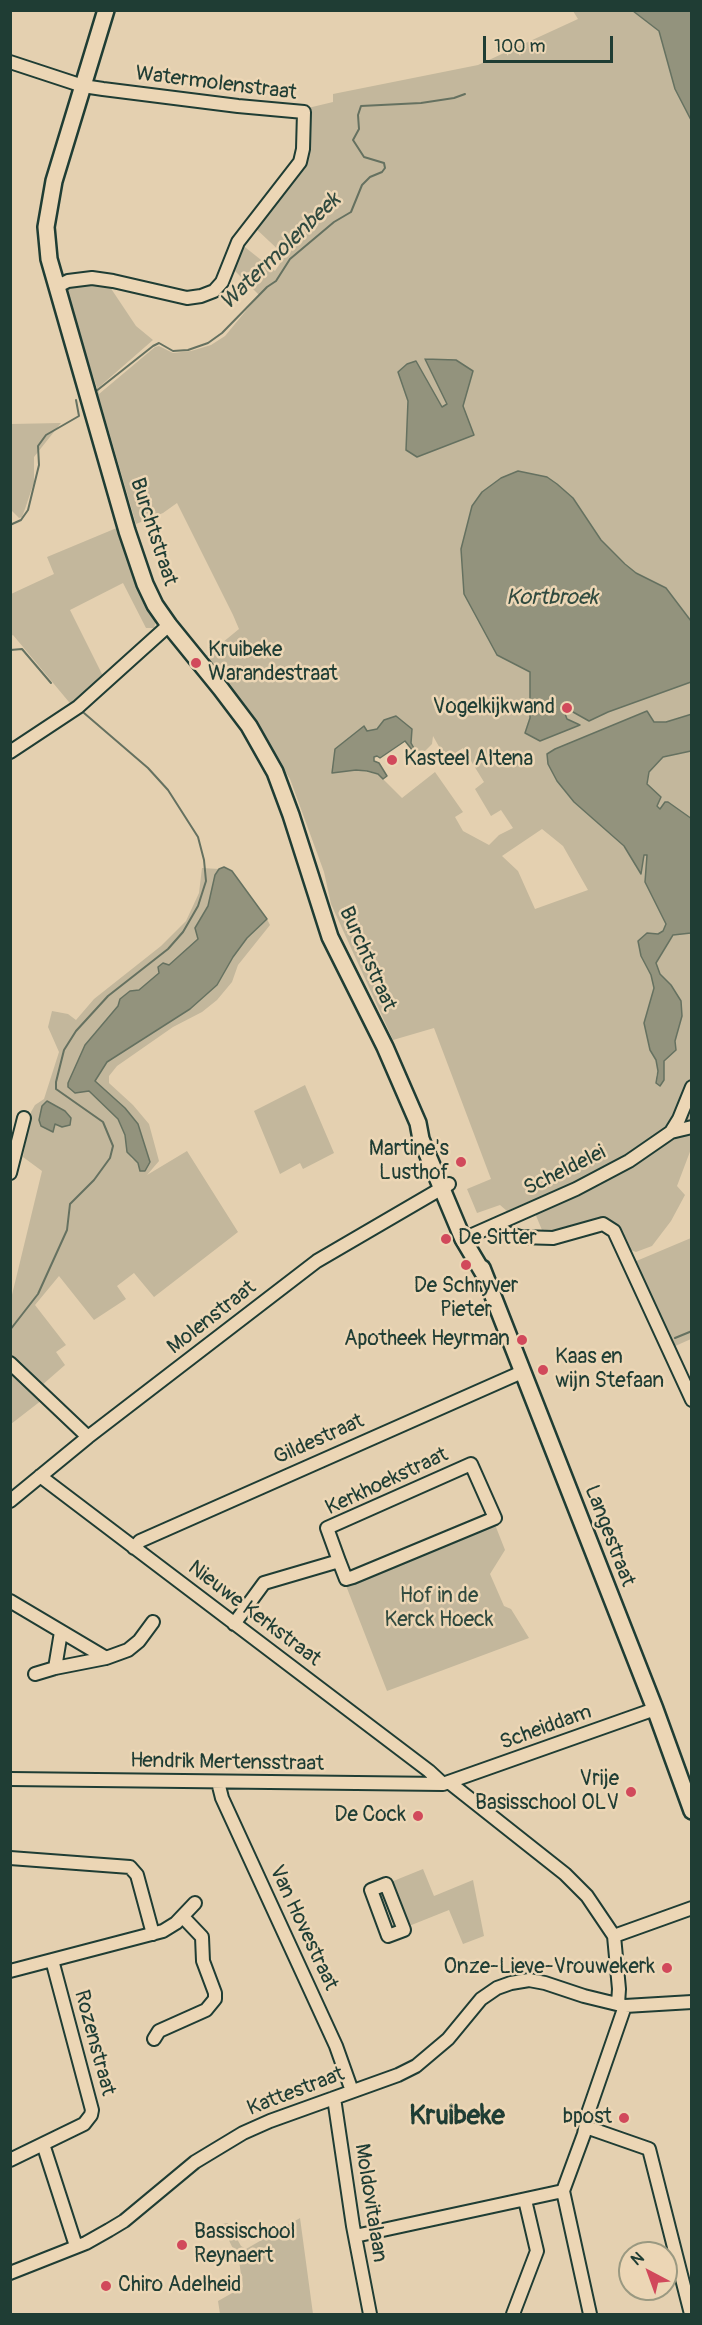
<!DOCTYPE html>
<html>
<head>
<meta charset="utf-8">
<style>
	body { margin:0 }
	#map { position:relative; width:702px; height:2325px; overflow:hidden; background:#e4d0b0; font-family:Pangolin,sans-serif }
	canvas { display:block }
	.frame { position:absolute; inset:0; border:12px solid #1f3d34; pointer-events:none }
	.north { position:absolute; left:618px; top:2241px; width:60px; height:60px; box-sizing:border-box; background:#ecd6b5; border:2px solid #9a9981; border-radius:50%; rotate:319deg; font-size:16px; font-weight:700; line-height:24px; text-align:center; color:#1f3d34 }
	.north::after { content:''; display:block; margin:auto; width:21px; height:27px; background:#d1495b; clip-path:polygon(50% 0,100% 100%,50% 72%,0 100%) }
	.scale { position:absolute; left:483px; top:36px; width:130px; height:27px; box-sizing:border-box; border:3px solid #1f3d34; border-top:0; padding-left:8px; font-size:18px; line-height:21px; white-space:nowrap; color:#1f3d34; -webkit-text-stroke:4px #ecd6b5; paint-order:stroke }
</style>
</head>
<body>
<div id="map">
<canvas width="702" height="2325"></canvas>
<div class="frame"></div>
<div class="north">N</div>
<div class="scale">100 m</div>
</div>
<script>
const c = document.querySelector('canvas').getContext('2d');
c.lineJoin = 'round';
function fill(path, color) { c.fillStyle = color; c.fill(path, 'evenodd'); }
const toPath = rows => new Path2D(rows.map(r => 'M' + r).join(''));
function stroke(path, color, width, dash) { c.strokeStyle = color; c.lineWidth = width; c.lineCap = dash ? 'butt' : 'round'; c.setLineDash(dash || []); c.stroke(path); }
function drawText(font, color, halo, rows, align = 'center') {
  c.font = font + ' Pangolin,sans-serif'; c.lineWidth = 5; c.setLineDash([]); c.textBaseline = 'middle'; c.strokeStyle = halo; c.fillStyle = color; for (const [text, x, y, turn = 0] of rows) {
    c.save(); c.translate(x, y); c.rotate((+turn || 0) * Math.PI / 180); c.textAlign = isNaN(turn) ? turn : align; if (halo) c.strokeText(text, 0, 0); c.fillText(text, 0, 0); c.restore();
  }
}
const green = toPath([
	[573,11,633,11,659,31,675,89,691,120,691,621,666,588,636,573,601,540,573,498,547,477,518,471,530,672,530,718,525,733,579,725,567,719,562,706,571,702,589,721,608,712,691,682,691,714,666,722,653,722,647,711,557,781,574,802,624,847,641,873,644,854,647,855,645,882,666,924,663,931,658,934,647,933,641,956,651,975,654,988,644,1023,650,1050,656,1060,658,1071,656,1076,664,1080,663,1061,678,1033,671,985,660,974,656,963,674,935,691,933,691,1149,677,1186,685,1195,671,1221,652,1246,636,1252,625,1248,615,1229,544,1235,530,1201,507,1211,500,1205,477,1213,467,1189,491,1179,434,1028,393,1040,331,904,324,872,290,779,246,708,206,656,239,629,233,615,177,503,163,513,136,524,98,394,97,388,64,287,74,283,108,284,136,326,153,340,98,388,99,394,155,347,159,346,173,353,191,351,211,345,225,336,259,295,233,269,241,244,275,271,285,256,253,226,301,171,307,156,308,108,333,102,333,94,478,65,578,19],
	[426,360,456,360,473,371,463,406,406,450,408,401,398,372,407,364,416,361,441,408,448,404],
	[384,720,411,743,415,750,423,753,432,744,433,736,446,759,463,748,484,782,475,789,491,816,501,810,513,828,499,835,489,845,463,831,455,817,463,812,435,772,402,798,378,774,356,770,332,773,365,726,367,731,377,729],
	[542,829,563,846,588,890,535,909,518,871,502,856],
	[61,423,34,457,34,482,25,509,22,517,19,518,11,510,11,424],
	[119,527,135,579,157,617,154,628,146,628,123,583,70,610,104,678,74,708,13,635,11,636,11,594,54,574,47,557],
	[686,751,691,751,691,819,668,802,660,809,647,785,649,772,663,757],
	[202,868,219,869,215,875,208,906,195,928,198,938,190,948,139,990,130,991,120,999,118,1006,85,1045,68,1086,75,1093,89,1091,118,1119,125,1135,127,1152,132,1159,146,1166,150,1162,138,1124,125,1108,95,1081,107,1062,190,1009,217,985,233,957,247,938,267,919,270,925,238,965,232,982,217,1000,202,1012,173,1027,117,1066,109,1076,109,1083,133,1105,149,1124,159,1161,147,1175,187,1151,238,1232,154,1297,134,1273,117,1286,126,1299,94,1320,59,1276,35,1305,66,1345,56,1352,65,1365,41,1386,11,1354,11,1299,42,1171,23,1157,31,1112,35,1105,44,1099,59,1052,48,1027,52,1011,68,1014,76,1020,94,999,161,946,186,921,199,893],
	[47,1101,65,1111,71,1118,70,1125,62,1127,55,1124,53,1131],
	[305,1085,334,1153,303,1169,300,1163,280,1174,254,1111],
	[691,1238,691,1339,673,1347,634,1262],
	[10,1371,42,1400,11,1424,10,1424],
	[494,1522,505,1550,490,1574,504,1606,511,1609,529,1638,387,1691,345,1583],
	[423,1869,434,1896,473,1880,484,1936,463,1944,449,1910,404,1928,386,1884],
	[300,2218,313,2314,220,2314,218,2301,243,2287,239,2261,221,2224,228,2223,241,2246,246,2249]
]);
const water = toPath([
	[633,11,691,11,691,120,675,89,659,31,633,11],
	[425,359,456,360,473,371,463,406,474,435,417,457,406,450,408,401,398,372,407,364,416,361,442,407,447,404,425,359],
	[518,471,547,477,557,484,573,498,601,540,625,564,636,573,666,588,691,621,691,682,608,712,589,721,573,712,570,703,562,706,567,719,580,725,540,741,525,733,530,718,530,672,497,655,464,594,461,549,472,506,482,492,501,478,518,471],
	[647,711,654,722,666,722,692,714,691,751,663,757,649,772,647,784,661,797,657,806,660,809,665,802,668,802,692,819,691,933,673,935,656,963,660,974,671,985,681,1001,682,1016,675,1041,676,1050,664,1061,664,1080,660,1086,656,1083,658,1071,656,1060,650,1050,644,1023,654,988,651,975,641,956,638,941,647,933,658,934,663,931,666,924,645,882,647,855,644,855,641,874,624,846,574,802,557,781,548,764,547,754,555,749,647,711],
	[396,716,412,729,411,743,415,750,413,751,405,741,380,758,377,756,374,757,374,761,379,763,387,776,383,779,378,774,367,771,356,770,332,773,335,749,364,726,367,731,377,729,384,720,396,716],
	[224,867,232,871,267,919,247,938,233,957,217,985,190,1009,107,1062,95,1081,125,1108,138,1124,150,1162,145,1171,140,1171,138,1163,127,1152,125,1135,118,1119,89,1091,75,1093,68,1087,68,1083,85,1045,118,1006,120,999,130,991,139,990,159,973,158,967,163,963,169,965,198,939,195,928,208,906,215,875,219,869,224,867],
	[47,1101,65,1111,71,1118,70,1125,62,1127,55,1124,53,1132,41,1126,39,1120,42,1106,47,1101]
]);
const stream = toPath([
	[95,392,153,346,159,343,173,351,188,350,208,343,222,333,267,287,276,281,290,259,334,222,351,212,362,185,370,177,382,172,385,168,384,163,364,157,353,140,359,129,358,115,361,106,421,103,454,98,465,94],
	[10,525,21,520,28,510,39,465,38,446,46,435,79,416,76,400],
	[10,650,22,649,51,683],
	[10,1330,38,1294,67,1230,70,1204,94,1180,110,1158,113,1146,103,1122,56,1089,56,1082,64,1050,76,1031,108,996,168,949,183,932,198,906,206,881,204,860,198,837,168,790,148,768,84,713],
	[675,1338,692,1331]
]);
const minor = toPath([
	[10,62,83,86,103,89,238,106,304,112,303,149,300,162,238,242,222,282,214,291,201,296,187,298,113,281,92,278,68,281,58,286],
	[10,752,78,707,169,625],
	[671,1132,692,1127],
	[10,1173,24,1118],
	[497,1225,507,1233,520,1237,553,1238,603,1224,614,1231,692,1400],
	[463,1239,576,1189,629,1161,671,1132,679,1119,692,1087],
	[10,1363,88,1437],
	[40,1476,429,1771,443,1784],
	[10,1501,88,1437,317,1261,449,1184],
	[134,1548,140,1541,522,1372],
	[10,1601,106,1658,128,1650,139,1641,153,1622],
	[234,1624,264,1583,339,1561,327,1528,471,1464,495,1518,353,1577,346,1579,339,1561],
	[55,1668,61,1632],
	[35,1674,55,1668,106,1658],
	[10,1779,443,1784,655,1709],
	[218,1782,222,1798,336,2046,352,2091],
	[450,1783,565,1874,587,1896,614,1936],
	[10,1858,130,1867,137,1875,153,1934],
	[386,1884,404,1930,388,1936,371,1890,386,1884],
	[614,1936,692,1908],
	[614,1936,619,1989,618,2004],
	[10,1971,163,1931,176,1923,195,1903],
	[154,2039,159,2031,206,2010,215,1999,215,1993,203,1961,202,1937,183,1917],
	[334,2098,353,2226,370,2314],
	[586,2127,649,2149,691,2314],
	[43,2144,76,2246],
	[10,2160,84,2124,91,2115,92,2110,52,1960],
	[563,2191,584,2134,588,2113,625,2006],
	[563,2191,590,2314],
	[355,2236,563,2191],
	[10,2273,86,2243,109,2230,124,2221,195,2162,243,2133,270,2121,398,2075,416,2066,448,2039,481,1999,497,1988,511,1983,529,1980,545,1983,584,1996,625,2006,692,2002],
	[513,2314,537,2251,525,2200]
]);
const major = toPath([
	[106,10,54,181,46,227,49,259,127,531,145,584,155,605,169,625,221,689,249,726,275,772,291,815,330,937,385,1047,418,1123,421,1139,463,1239,485,1276],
	[482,1268,655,1709,692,1811]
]);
const markers = [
	[196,663,6,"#d1495b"],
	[567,708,6,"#d1495b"],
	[392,760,6,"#d1495b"],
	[461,1162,6,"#d1495b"],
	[446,1239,6,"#d1495b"],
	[466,1265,6,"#d1495b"],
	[522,1340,6,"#d1495b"],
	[543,1370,6,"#d1495b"],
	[631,1792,6,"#d1495b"],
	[418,1816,6,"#d1495b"],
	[667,1968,6,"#d1495b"],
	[624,2118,6,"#d1495b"],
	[182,2245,6,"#d1495b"],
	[106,2286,6,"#d1495b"]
];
const streetNames = [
	["Watermolenstraat",216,84,7],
	["Burchtstraat",153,532,72],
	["Burchtstraat",367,959,66],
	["Scheldelei",565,1171,-26],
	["Molenstraat",212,1318,-38],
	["Gildestraat",319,1440,-24],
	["Kerkhoekstraat",387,1482,-25],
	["Langestraat",609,1536,69],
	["Nieuwe Kerkstraat",254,1614,37],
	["Scheiddam",546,1728,-20],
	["Hendrik Mertensstraat",227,1763,1],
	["Van Hovestraat",303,1928,65],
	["Rozenstraat",94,2043,75],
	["Kattestraat",296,2092,-21],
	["Moldovitalaan",370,2203,81]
];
const poiNames = [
	["Kruibeke",208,651,"left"],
	["Warandestraat",208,675,"left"],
	["Vogelkijkwand",555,708],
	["Kasteel Altena",404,760,"left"],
	["Martine's",449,1150],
	["Lusthof",449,1174],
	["De Sitter",458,1239,"left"],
	["De Schryver",466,1287,"center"],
	["Pieter",466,1311,"center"],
	["Apotheek Heyrman",510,1340],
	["Kaas en",555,1358,"left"],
	["wijn Stefaan",555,1382,"left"],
	["Vrije",619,1780],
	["Basisschool OLV",619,1804],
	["De Cock",406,1816],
	["Onze-Lieve-Vrouwekerk",655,1968],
	["bpost",612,2118],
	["Bassischool",194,2233,"left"],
	["Reynaert",194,2257,"left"],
	["Chiro Adelheid",118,2286,"left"]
];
const parkNames = [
	["Hof in de",439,1597],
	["Kerck Hoeck",439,1621]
];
const waterNames = [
	["Watermolenbeek",281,252,-44],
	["Kortbroek",552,598]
];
const districtNames = [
	["Kruibeke",457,2117]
];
fill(green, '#c3b79c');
fill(water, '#93937d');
stroke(water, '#657160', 1.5);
stroke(stream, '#657160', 2);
stroke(minor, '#1f3d34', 16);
stroke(major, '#1f3d34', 20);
stroke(minor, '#ecd6b5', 12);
stroke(major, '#ecd6b5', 15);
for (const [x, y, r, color] of markers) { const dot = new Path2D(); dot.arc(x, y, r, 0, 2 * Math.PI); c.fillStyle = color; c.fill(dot); stroke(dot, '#ecd6b5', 2); }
drawText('21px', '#1f3d34', '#ecd6b5', streetNames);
drawText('21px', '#1f3d34', '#ecd6b5', poiNames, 'right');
drawText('21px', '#2f493e', '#ecd6b5', parkNames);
drawText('italic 22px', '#304a3f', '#ecd6b5', waterNames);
drawText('bold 27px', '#1f3d34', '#ecd6b5', districtNames);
</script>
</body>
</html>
